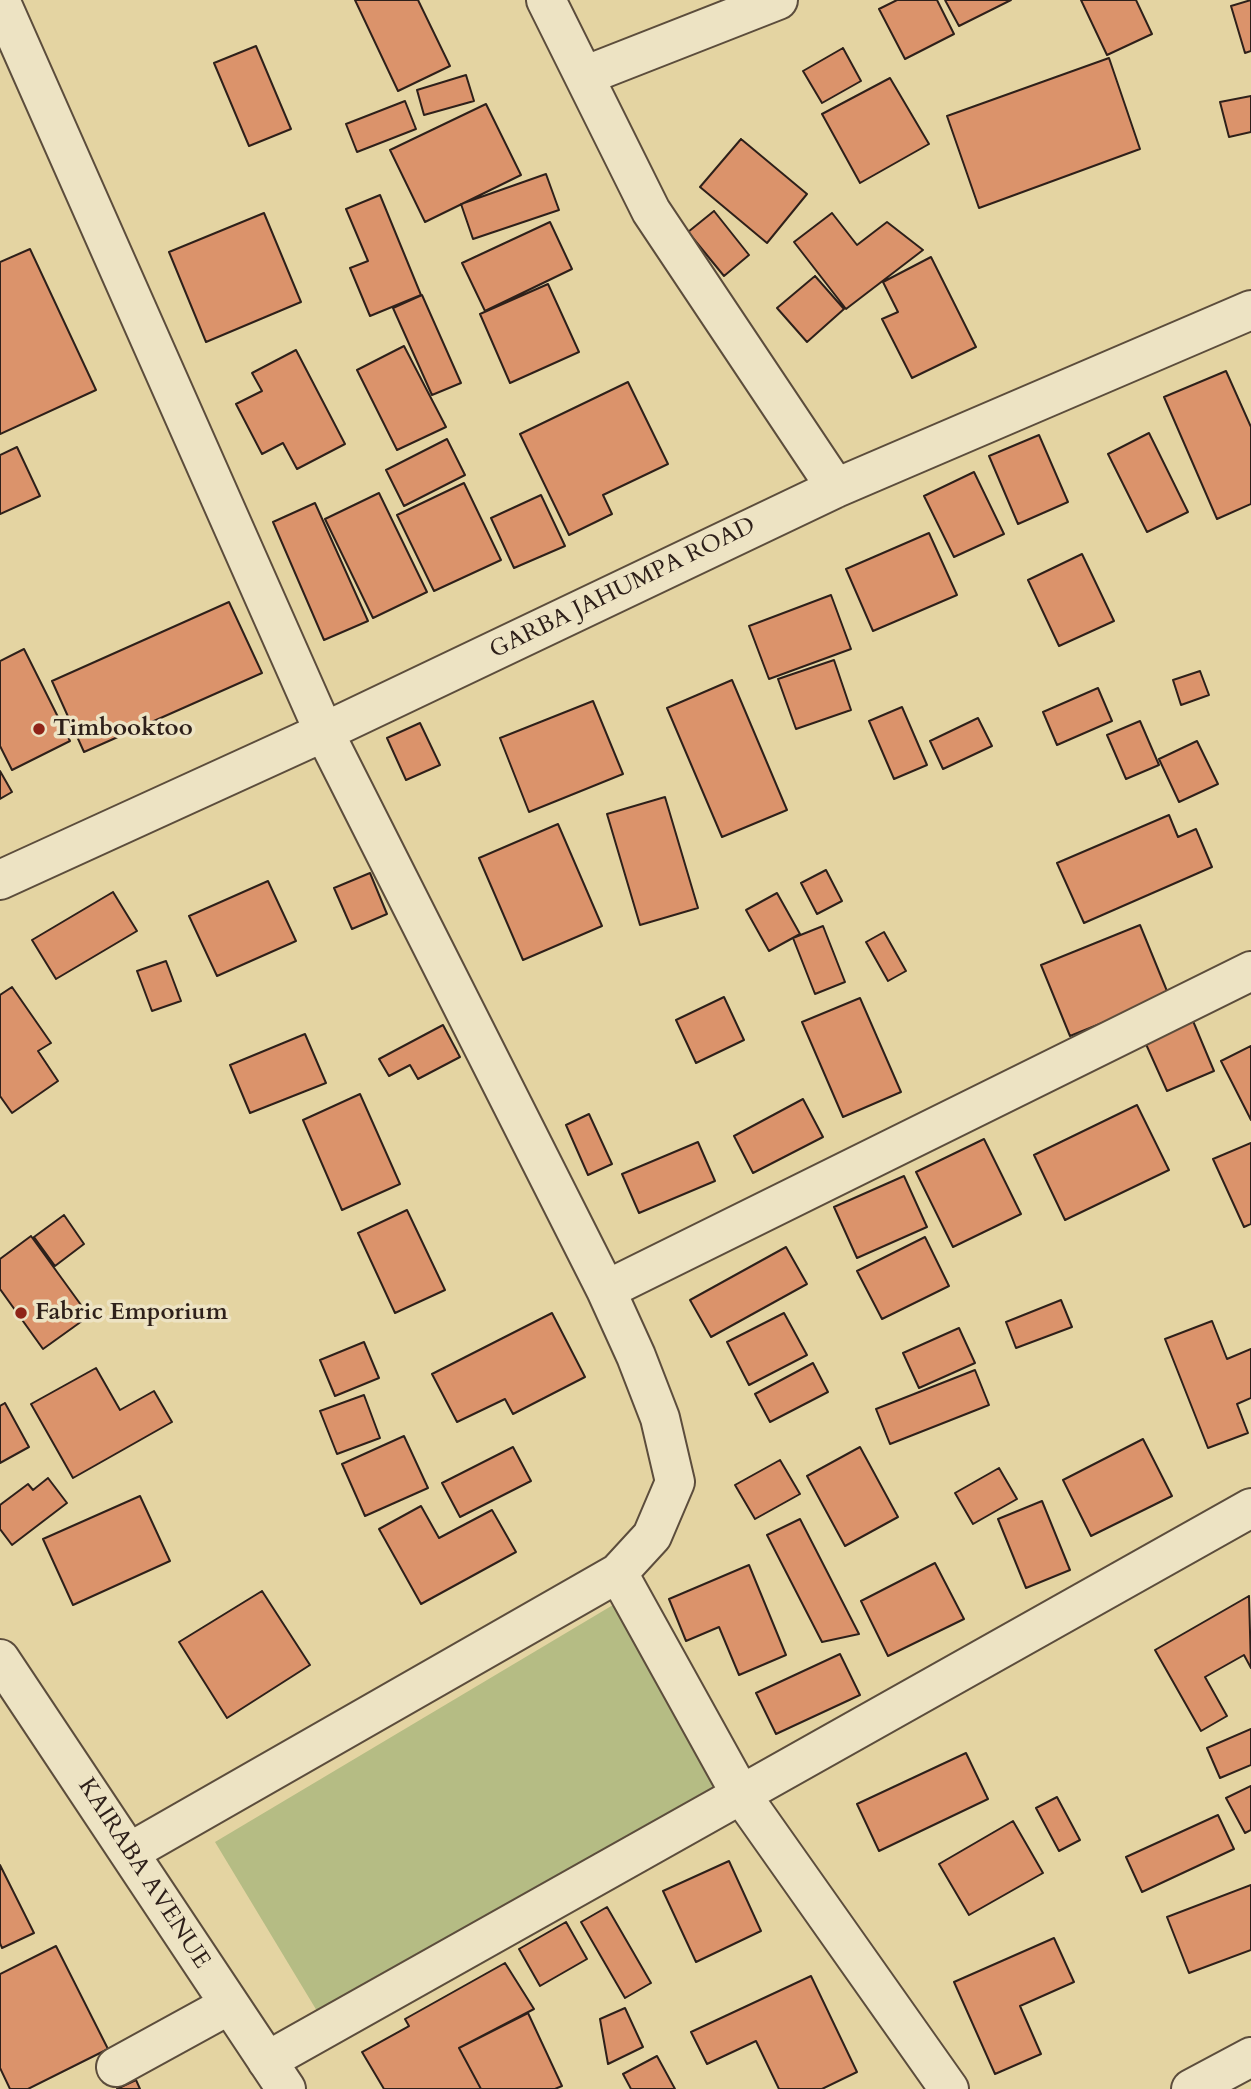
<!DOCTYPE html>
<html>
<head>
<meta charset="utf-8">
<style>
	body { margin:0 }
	canvas { display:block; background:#e4d4a2 }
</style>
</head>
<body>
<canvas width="1251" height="2089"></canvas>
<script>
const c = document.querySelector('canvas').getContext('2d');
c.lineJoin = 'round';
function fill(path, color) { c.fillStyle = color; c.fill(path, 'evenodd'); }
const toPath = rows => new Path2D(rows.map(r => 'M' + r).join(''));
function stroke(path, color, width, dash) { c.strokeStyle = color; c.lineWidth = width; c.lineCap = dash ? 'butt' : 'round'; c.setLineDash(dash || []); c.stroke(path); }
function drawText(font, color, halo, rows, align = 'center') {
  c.font = font + ' Cardo,serif'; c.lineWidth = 7; c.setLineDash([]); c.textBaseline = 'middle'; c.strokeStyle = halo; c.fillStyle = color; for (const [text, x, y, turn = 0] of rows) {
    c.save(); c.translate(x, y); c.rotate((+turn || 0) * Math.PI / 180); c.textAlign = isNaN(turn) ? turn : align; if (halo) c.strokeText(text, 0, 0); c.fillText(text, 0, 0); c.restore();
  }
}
const green = toPath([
	[618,1602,726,1780,323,2021,215,1842]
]);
const building = toPath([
	[355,0,418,0,450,66,398,91,355,0],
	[897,0,937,0,954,34,905,59,879,9,897,0],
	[945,0,1011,0,959,26,945,0],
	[1081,0,1136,0,1152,34,1107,55,1081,0],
	[1251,0,1251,51,1245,53,1231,6,1251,0],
	[256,46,291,129,249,146,214,63,256,46],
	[843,48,861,81,822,103,803,71,843,48],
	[1109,58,1140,149,979,208,947,116,1109,58],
	[466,75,474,101,424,115,417,90,466,75],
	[890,78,929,144,860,183,822,114,890,78],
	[1251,96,1251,132,1229,137,1220,102,1251,96],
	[405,101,416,129,357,152,346,124,405,101],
	[486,104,521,175,425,222,390,150,486,104],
	[741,139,807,194,767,243,700,187,741,139],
	[546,174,559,210,473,239,461,204,546,174],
	[380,195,421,295,370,316,350,268,368,261,346,209,380,195],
	[714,211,749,255,724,276,688,232,714,211],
	[264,213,301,302,206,342,169,252,264,213],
	[832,213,857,245,887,222,923,250,846,309,794,242,832,213],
	[550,222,572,269,485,311,462,263,550,222],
	[30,249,96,390,0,434,0,262,30,249],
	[931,257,976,347,912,378,882,319,898,312,883,282,931,257],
	[815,276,844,309,807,342,777,308,815,276],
	[548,284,579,352,510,383,480,314,548,284],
	[422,295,461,383,432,395,393,308,422,295],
	[404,346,446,427,397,450,357,370,404,346],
	[296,350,345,444,297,469,283,443,262,454,236,404,262,391,252,373,296,350],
	[1226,371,1251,427,1251,504,1217,519,1164,397,1226,371],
	[628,382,668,464,603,495,612,514,569,535,520,434,628,382],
	[1149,433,1188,512,1147,532,1108,454,1149,433],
	[1039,435,1068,502,1018,524,989,456,1039,435],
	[447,439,465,475,404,506,386,470,447,439],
	[17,447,40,496,0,514,0,455,17,447],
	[974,472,1004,534,954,557,924,496,974,472],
	[464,483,501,560,434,591,397,515,464,483],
	[379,493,427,592,373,618,325,519,379,493],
	[541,495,565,546,514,568,491,518,541,495],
	[315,503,368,621,324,640,273,522,315,503],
	[929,533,957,595,873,631,846,569,929,533],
	[1082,554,1114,621,1059,646,1028,580,1082,554],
	[831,595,851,649,769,679,749,626,831,595],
	[229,602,262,673,84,752,52,681,229,602],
	[24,649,70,741,12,770,0,746,0,661,24,649],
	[834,660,851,710,796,729,778,679,834,660],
	[1200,671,1209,695,1181,705,1173,680,1200,671],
	[732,680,787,810,722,837,667,708,732,680],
	[1098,688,1112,721,1057,745,1043,712,1098,688],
	[593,701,623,774,529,812,500,738,593,701],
	[902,707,927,765,894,779,869,721,902,707],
	[978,718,992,746,943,769,930,741,978,718],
	[1140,721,1159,765,1126,779,1107,735,1140,721],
	[420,723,440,765,406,780,387,738,420,723],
	[1197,741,1218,784,1179,802,1159,759,1197,741],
	[0,771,12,792,0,799,0,771],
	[665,797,698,908,640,925,607,814,665,797],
	[1169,815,1178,837,1196,829,1212,867,1084,923,1057,863,1169,815],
	[558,824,602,926,523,960,479,858,558,824],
	[826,870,842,901,817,914,801,883,826,870],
	[370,873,387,914,352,929,334,888,370,873],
	[268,881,296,941,217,976,189,916,268,881],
	[113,892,137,931,56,979,32,940,113,892],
	[777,893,800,934,769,951,746,910,777,893],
	[1140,925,1169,996,1070,1036,1041,965,1140,925],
	[823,926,845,982,815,994,793,938,823,926],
	[884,932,906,971,888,981,866,942,884,932],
	[166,961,181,1001,152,1011,137,971,166,961],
	[12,987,51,1043,38,1051,58,1081,12,1113,0,1096,0,995,12,987],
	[724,997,744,1040,696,1063,676,1020,724,997],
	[860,998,901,1092,843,1117,802,1022,860,998],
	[1193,1021,1214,1071,1167,1091,1145,1042,1193,1021],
	[443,1025,460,1057,418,1079,410,1065,389,1076,379,1059,443,1025],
	[305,1034,326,1083,250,1113,230,1065,305,1034],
	[1251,1046,1251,1120,1221,1061,1251,1046],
	[360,1094,400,1184,342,1210,303,1120,360,1094],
	[803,1099,823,1137,753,1173,734,1136,803,1099],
	[1137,1105,1169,1170,1065,1220,1034,1155,1137,1105],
	[589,1114,612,1164,588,1175,566,1125,589,1114],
	[984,1139,1021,1214,953,1247,916,1172,984,1139],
	[698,1142,715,1181,639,1213,622,1174,698,1142],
	[1251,1143,1251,1224,1244,1227,1213,1159,1251,1143],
	[904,1176,927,1227,857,1258,834,1207,904,1176],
	[407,1210,445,1290,395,1313,358,1233,407,1210],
	[64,1215,84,1244,55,1266,34,1237,64,1215],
	[31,1236,89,1316,43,1349,0,1289,0,1259,31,1236],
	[925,1237,949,1286,882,1319,857,1271,925,1237],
	[786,1247,807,1284,711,1337,690,1300,786,1247],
	[1061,1300,1072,1327,1016,1348,1006,1322,1061,1300],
	[552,1313,585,1377,513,1414,505,1399,457,1422,432,1374,552,1313],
	[784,1313,807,1355,749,1385,727,1342,784,1313],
	[1212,1321,1227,1359,1251,1349,1251,1398,1237,1404,1248,1433,1208,1448,1165,1339,1212,1321],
	[959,1328,975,1363,919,1388,903,1353,959,1328],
	[364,1342,379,1378,335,1396,320,1360,364,1342],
	[813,1363,828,1392,770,1422,755,1394,813,1363],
	[96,1368,120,1410,154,1391,172,1422,73,1478,31,1404,96,1368],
	[975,1370,989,1405,890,1444,876,1409,975,1370],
	[364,1395,380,1438,337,1454,320,1411,364,1395],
	[5,1403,29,1447,0,1463,0,1406,5,1403],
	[404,1436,428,1488,365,1516,342,1464,404,1436],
	[1143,1439,1172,1496,1091,1536,1063,1480,1143,1439],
	[513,1447,531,1481,460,1517,442,1483,513,1447],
	[860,1447,898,1517,845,1546,807,1476,860,1447],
	[780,1460,800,1494,755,1519,735,1485,780,1460],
	[999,1468,1017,1499,973,1524,955,1493,999,1468],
	[48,1478,67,1503,12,1545,0,1529,0,1505,28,1484,33,1490,48,1478],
	[140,1496,170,1561,73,1605,43,1539,140,1496],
	[1042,1501,1070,1570,1026,1588,998,1519,1042,1501],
	[421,1506,439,1538,492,1510,516,1552,421,1604,379,1529,421,1506],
	[800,1519,859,1634,822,1642,767,1535,800,1519],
	[935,1563,964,1619,888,1656,861,1601,935,1563],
	[749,1565,786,1655,739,1675,719,1627,686,1641,669,1599,749,1565],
	[262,1591,310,1665,227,1718,179,1642,262,1591],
	[1249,1596,1251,1668,1244,1655,1205,1677,1227,1716,1201,1731,1155,1650,1249,1596],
	[840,1654,860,1695,776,1734,756,1693,840,1654],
	[1251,1729,1251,1765,1220,1778,1207,1748,1251,1729],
	[966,1753,988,1799,879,1851,857,1804,966,1753],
	[1251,1786,1251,1830,1245,1833,1226,1798,1251,1786],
	[1057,1797,1080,1840,1059,1851,1036,1808,1057,1797],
	[1218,1815,1234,1849,1142,1892,1126,1857,1218,1815],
	[1013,1821,1043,1873,969,1915,939,1864,1013,1821],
	[729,1861,761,1931,696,1962,663,1891,729,1861],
	[0,1865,34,1933,2,1948,0,1943,0,1865],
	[1251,1885,1251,1950,1189,1973,1167,1917,1251,1885],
	[607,1907,651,1983,625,1998,581,1922,607,1907],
	[566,1922,587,1959,540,1986,519,1949,566,1922],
	[1054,1938,1074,1982,1020,2006,1041,2054,995,2074,954,1982,1054,1938],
	[56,1946,108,2049,28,2089,10,2089,0,2068,0,1974,56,1946],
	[505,1963,534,2009,459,2048,481,2089,384,2089,362,2052,409,2026,405,2019,505,1963],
	[811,1976,857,2072,822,2089,779,2089,756,2041,707,2064,691,2032,811,1976],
	[625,2008,643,2047,608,2064,600,2019,625,2008],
	[528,2013,562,2086,555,2089,481,2089,459,2048,528,2013],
	[657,2056,675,2089,631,2089,623,2074,657,2056],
	[136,2080,140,2089,117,2089,136,2080]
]);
const minor = toPath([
	[0,0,324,732,606,1290,636,1356,660,1418,675,1482,652,1536,618,1573,130,1852],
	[546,0,651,211,836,488],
	[584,76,778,0],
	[0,880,324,732,836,488,1251,310],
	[606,1290,1251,971],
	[618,1573,740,1793,949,2089],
	[0,1659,286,2089],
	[267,2061,1251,1508],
	[116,2067,229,2005],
	[1191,2089,1251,2057]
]);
const markers = [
	[39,729,7,"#8f2418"],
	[21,1313,7,"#8f2418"]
];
const streetNames = [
	["GARBA JAHUMPA ROAD",623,589,-26],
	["KAIRABA AVENUE",143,1874,57]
];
const poiNames = [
	["Timbooktoo",53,729],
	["Fabric Emporium",35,1313]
];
fill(green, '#b5bc84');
fill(building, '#db936b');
stroke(building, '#2e201a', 2);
stroke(minor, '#5c4d3c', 42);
stroke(minor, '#ede3c3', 38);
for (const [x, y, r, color] of markers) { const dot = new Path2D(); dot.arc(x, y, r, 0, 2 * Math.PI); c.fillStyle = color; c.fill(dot); stroke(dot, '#ede3c3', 2.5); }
drawText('24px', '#2e201a', '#ede3c3', streetNames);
drawText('bold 24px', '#2e201a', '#ede3c3', poiNames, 'left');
</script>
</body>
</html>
